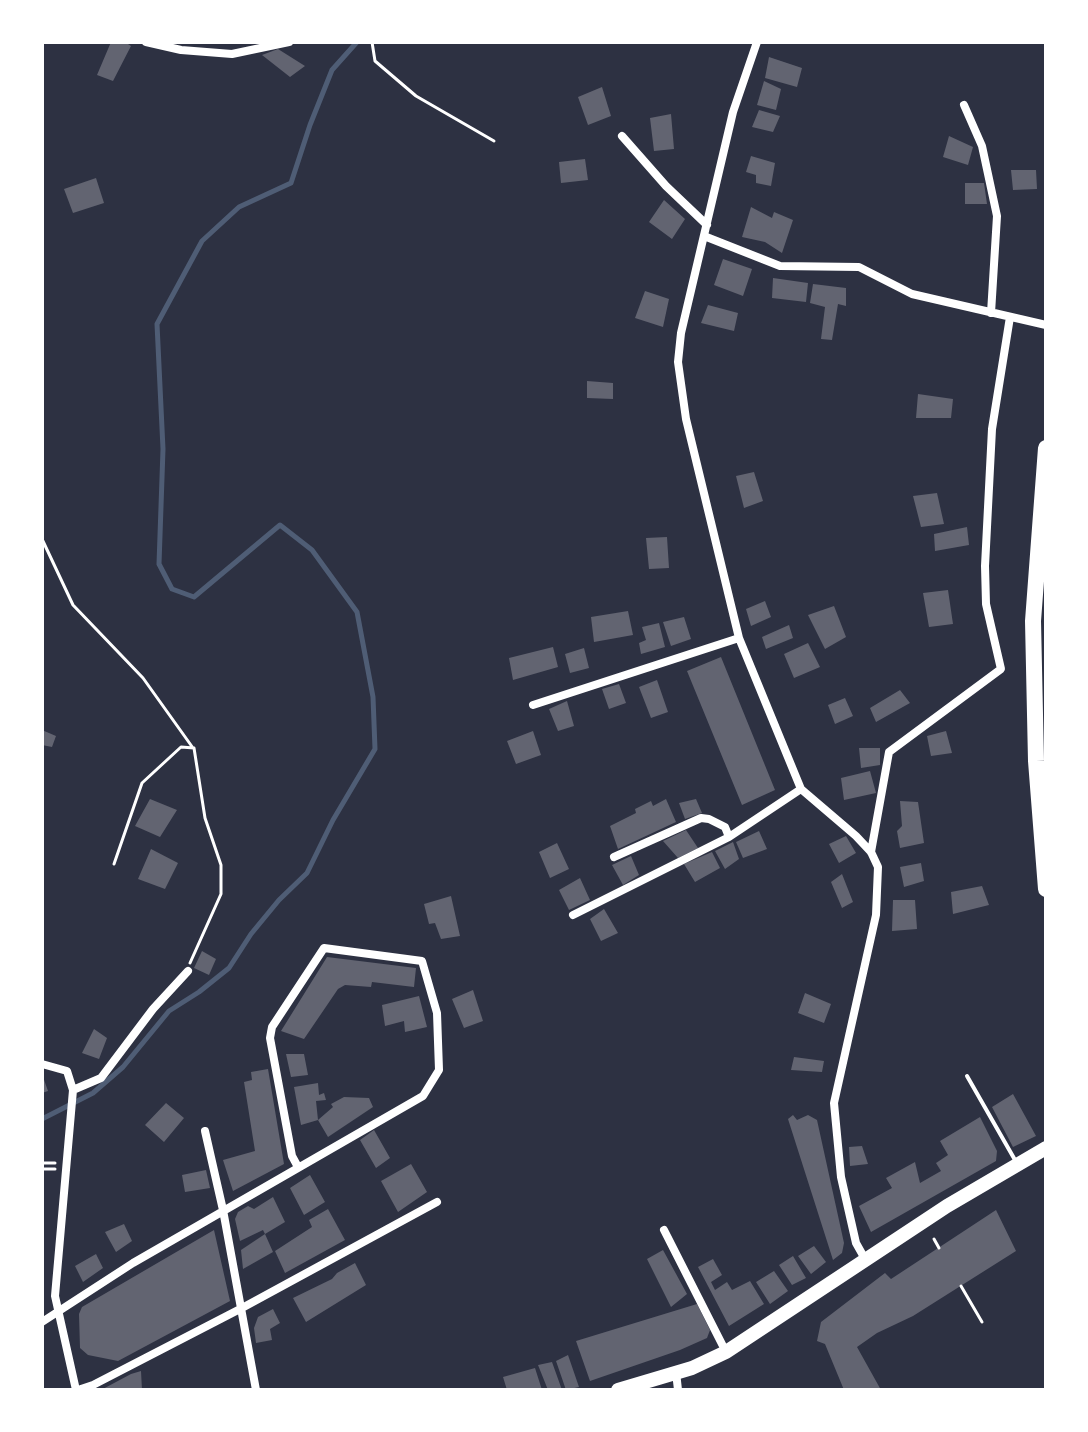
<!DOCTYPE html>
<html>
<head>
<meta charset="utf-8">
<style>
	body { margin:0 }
	#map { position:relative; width:1088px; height:1432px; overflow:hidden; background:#2d3142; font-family:"Fira Sans",sans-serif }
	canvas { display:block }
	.frame { position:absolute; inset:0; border:44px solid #fff; pointer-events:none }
</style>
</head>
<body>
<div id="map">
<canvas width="1088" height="1432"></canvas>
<div class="frame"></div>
</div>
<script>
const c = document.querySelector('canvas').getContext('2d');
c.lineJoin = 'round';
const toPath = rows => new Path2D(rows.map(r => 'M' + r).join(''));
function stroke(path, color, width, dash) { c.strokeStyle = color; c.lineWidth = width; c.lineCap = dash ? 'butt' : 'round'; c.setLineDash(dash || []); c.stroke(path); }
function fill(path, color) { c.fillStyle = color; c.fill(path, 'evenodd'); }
const stream = toPath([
	[42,1119,93,1093,123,1067,169,1011,199,992,229,968,251,934,279,900,307,873,333,820,375,749,373,697,357,612,312,550,280,525,194,597,172,589,159,564,163,449,157,324,202,241,239,207,291,183,310,125,332,70,357,42]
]);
const building = toPath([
	[111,42,125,42,131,46,113,81,97,75],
	[278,49,305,66,290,77,262,55],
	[769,57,802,68,797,87,765,78],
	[764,81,781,89,776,110,757,105],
	[602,87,611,116,588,125,578,97],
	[759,110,780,116,773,132,752,127],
	[671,114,674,149,654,151,650,118],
	[949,136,973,147,968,165,943,157],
	[751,156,775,163,771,186,756,183,756,175,746,172],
	[585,159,588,180,561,183,559,162],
	[1011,170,1036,170,1037,189,1013,190],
	[96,178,104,203,73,213,64,189],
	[965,183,984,183,987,204,965,204],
	[664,200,685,219,672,239,649,222],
	[751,207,772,218,774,212,793,220,782,253,765,242,742,237],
	[723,259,752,269,743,296,714,285],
	[773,278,808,283,806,302,772,298],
	[813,284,846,288,846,306,838,304,832,340,821,339,825,307,810,303],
	[645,291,669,299,663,327,635,318],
	[708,305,738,313,734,331,701,323],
	[587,381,613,383,613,399,587,398],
	[918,394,953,399,951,418,916,418],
	[754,472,763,501,744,508,736,476],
	[937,493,944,524,921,527,913,496],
	[967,527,969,545,935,551,934,534],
	[667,537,669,568,649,569,646,538],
	[948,590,953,624,929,627,923,593],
	[765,601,771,617,751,626,746,609],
	[834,606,846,637,825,649,808,615],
	[628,611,633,635,594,642,591,617],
	[684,617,691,639,671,646,663,622],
	[659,623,665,647,641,654,639,643,646,640,642,627],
	[789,625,793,638,766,649,762,637],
	[808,643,820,667,794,678,784,654],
	[553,647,558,667,513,680,509,658],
	[584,648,589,668,570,673,565,654],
	[721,657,775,790,742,805,687,671],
	[657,680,668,712,651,718,639,687],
	[619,684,626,703,609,709,602,689],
	[900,690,910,703,876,722,870,708],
	[845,698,853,716,835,724,828,705],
	[567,701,574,726,558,731,549,709],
	[42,730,56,736,52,747,42,745],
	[533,731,541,755,516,764,507,741],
	[946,731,952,753,931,756,927,736],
	[859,748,880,748,880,765,861,768],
	[870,771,876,793,844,800,841,778],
	[150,799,177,810,160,837,135,826],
	[666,799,676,822,618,849,610,826,636,813,635,809,651,801,653,806],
	[696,799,702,813,685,819,679,803],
	[900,801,918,802,924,843,900,848,897,831,902,826],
	[686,830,698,848,678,858,663,841],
	[759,831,767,849,743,858,736,842],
	[846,836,856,853,839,863,829,844],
	[733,842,739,859,725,869,715,851],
	[557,843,569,869,550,878,539,852],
	[151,849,178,863,165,889,138,879],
	[712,852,720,868,695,882,684,864],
	[631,856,639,875,623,885,612,865],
	[921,863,924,881,904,887,900,867],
	[842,874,853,902,842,908,831,882],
	[580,878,590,900,569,910,559,890],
	[982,886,989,905,953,914,951,892],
	[451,896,460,936,441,939,435,923,429,924,424,904],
	[893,900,915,900,917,929,892,931],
	[604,909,618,933,601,941,590,919],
	[202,951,216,959,209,975,194,968],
	[327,957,416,968,414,987,372,982,371,987,345,985,338,989,304,1039,281,1031],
	[473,990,483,1021,464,1028,452,999],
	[805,993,831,1004,824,1023,798,1013],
	[419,996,427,1027,405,1032,404,1021,385,1026,382,1005],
	[94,1029,107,1038,99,1059,82,1053],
	[286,1054,304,1054,308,1075,291,1077],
	[794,1057,824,1061,822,1072,791,1070],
	[268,1069,284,1164,233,1191,223,1160,255,1151,244,1082,252,1080,251,1072],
	[42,1074,48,1091,42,1093],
	[318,1083,319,1095,324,1093,326,1100,316,1101,318,1120,301,1125,294,1087],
	[1013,1094,1036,1136,1013,1147,992,1107],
	[344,1097,369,1098,373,1107,328,1137,318,1120,333,1107,331,1104],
	[166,1103,184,1118,164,1142,145,1125],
	[793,1115,797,1120,808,1115,817,1120,844,1243,842,1253,833,1260,788,1119],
	[980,1117,997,1151,996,1161,871,1232,859,1206,892,1188,886,1178,915,1162,920,1183,941,1171,936,1163,948,1155,940,1141],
	[374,1130,390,1158,376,1168,360,1140],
	[862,1146,868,1164,850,1166,849,1147],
	[411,1164,427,1192,398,1212,381,1181],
	[206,1170,210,1188,185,1192,182,1175],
	[310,1175,325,1202,304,1215,290,1188],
	[273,1197,285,1222,265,1234,263,1230,240,1241,235,1219,238,1212,248,1206,254,1209],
	[328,1209,345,1240,285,1273,275,1251,312,1227,309,1220],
	[996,1210,1016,1251,913,1316,877,1333,857,1347,881,1390,844,1390,825,1344,817,1341,821,1322,885,1273,891,1279],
	[124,1224,132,1241,116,1252,105,1232],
	[214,1230,230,1301,118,1361,88,1355,80,1348,79,1314,82,1307],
	[265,1234,273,1252,243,1269,241,1250],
	[814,1246,826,1262,811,1274,798,1256],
	[663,1250,687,1294,671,1307,647,1259],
	[96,1254,103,1268,83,1282,75,1266],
	[793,1256,806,1278,792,1285,779,1265],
	[713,1259,722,1275,711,1282,715,1290,727,1282,732,1290,750,1281,764,1304,729,1326,698,1267],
	[355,1263,366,1285,306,1322,293,1298,332,1279,337,1273],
	[774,1271,788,1291,770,1304,756,1282],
	[697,1304,710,1330,707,1338,680,1350,590,1381,576,1341],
	[273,1309,280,1323,270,1329,272,1340,256,1343,254,1328,258,1317],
	[568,1355,579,1387,566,1390,556,1361],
	[552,1362,562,1390,548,1390,538,1365],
	[535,1368,542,1390,507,1390,503,1377],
	[141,1371,142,1390,101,1390,131,1374]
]);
const path = toPath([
	[372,42,375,61,416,96,494,141],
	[42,539,73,605,143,678,193,748],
	[114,864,142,783,181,747,194,748,205,818,221,865,221,894,190,963],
	[42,1163,55,1163],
	[42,1169,55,1169],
	[934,1239,939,1248],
	[961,1286,982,1322]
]);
const service = toPath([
	[967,1076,1015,1160]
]);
const minor = toPath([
	[146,42,181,50,232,54,289,42],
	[757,42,733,112,681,333,678,362,686,419,739,638,801,789,856,836,871,852,878,867,876,915,834,1103,841,1177,856,1243,865,1259],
	[964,105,982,146,997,216,991,313],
	[622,136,666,186,707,225],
	[704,236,780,266,859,267,912,294,1046,325],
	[533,705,739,638],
	[871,852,889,752,1001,669,986,604,985,566,992,429,1010,317],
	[614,857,701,818,709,819,725,827,729,837],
	[573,915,729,837,801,789],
	[42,1064,67,1071,73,1090,55,1296,76,1390],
	[73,1090,101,1078,153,1009,188,971],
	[205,1131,223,1210,256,1390],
	[664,1230,726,1352],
	[42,1322,133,1263,423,1096,439,1070,437,1013,422,961,324,948,272,1027,270,1038,292,1156,298,1167],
	[676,1372,678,1390],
	[78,1390,93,1385,242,1308,437,1202]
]);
const trunk = toPath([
	[618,1390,692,1368,726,1352,947,1206,1046,1148]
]);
const motorway = toPath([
	[1046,448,1033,621,1036,761,1046,889]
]);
stroke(stream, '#4f5d75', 5);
fill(building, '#626471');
stroke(path, '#fff', 3);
stroke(service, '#fff', 4);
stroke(minor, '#fff', 8);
stroke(trunk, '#fff', 14);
stroke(motorway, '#fff', 16);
</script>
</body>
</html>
